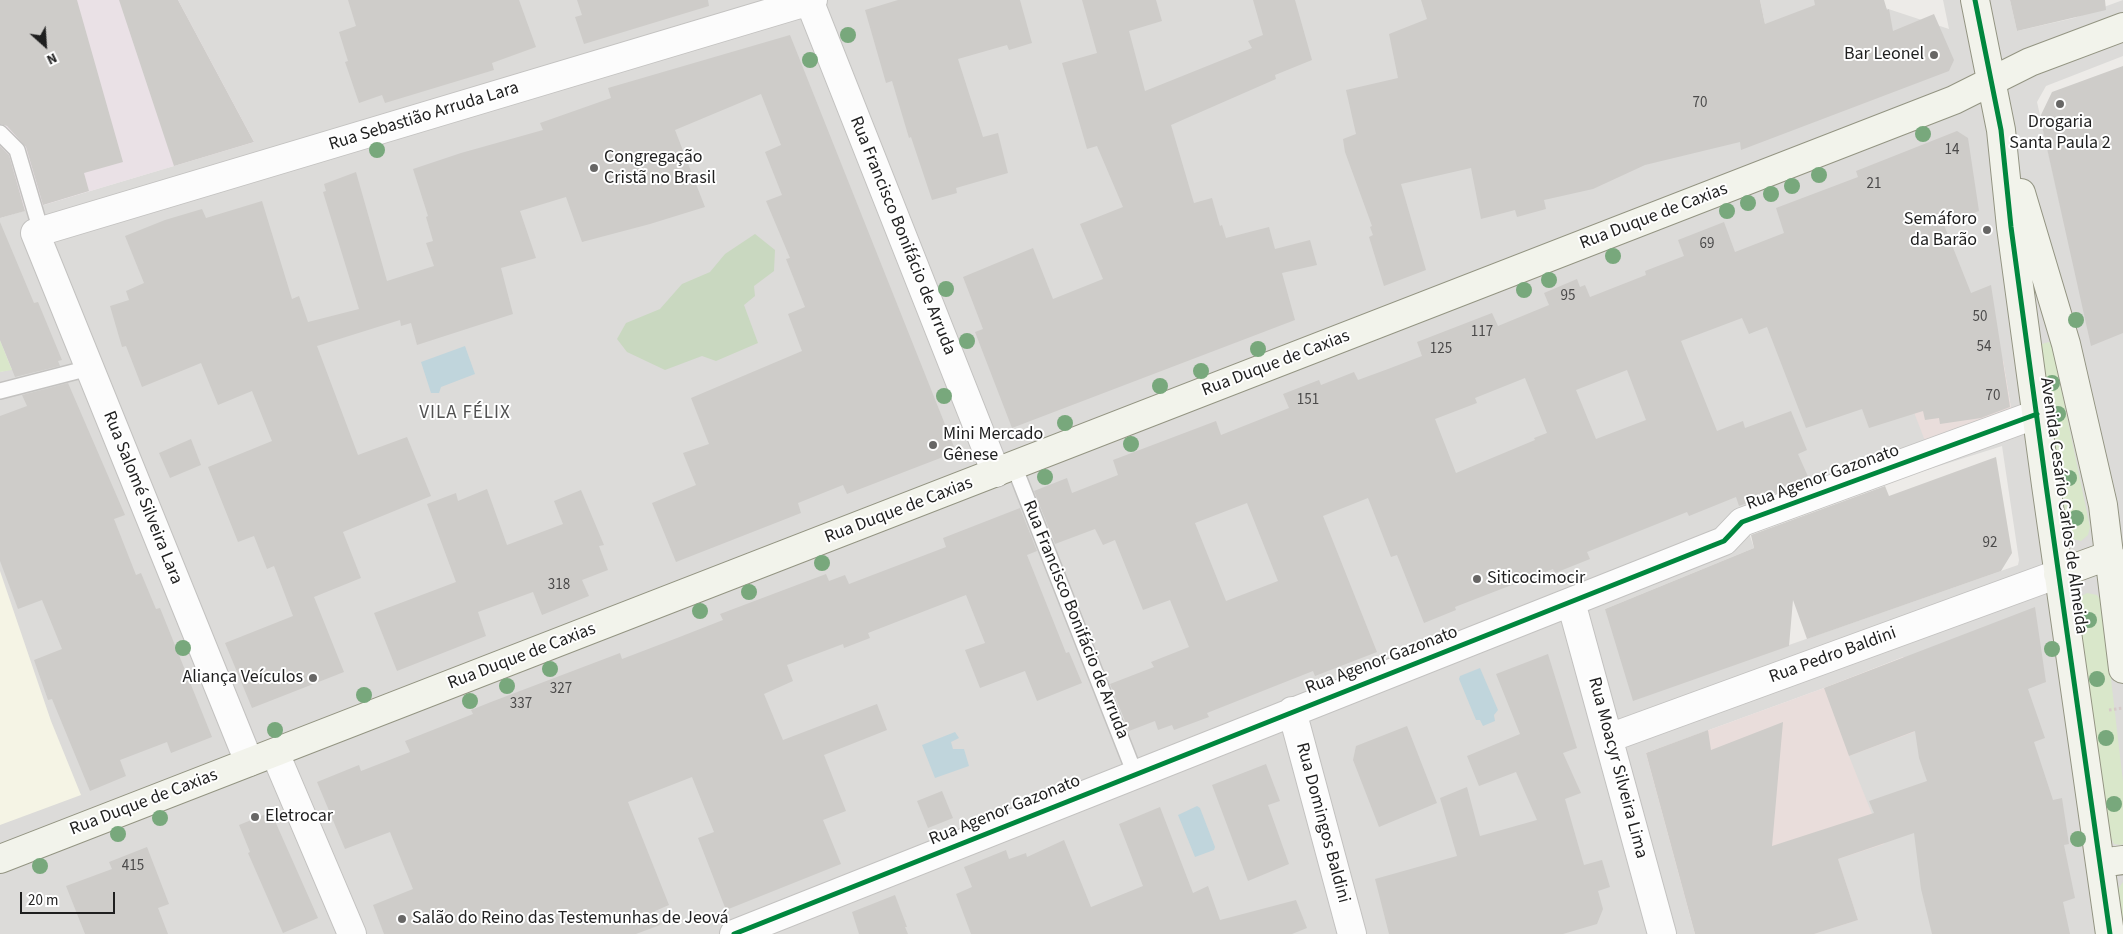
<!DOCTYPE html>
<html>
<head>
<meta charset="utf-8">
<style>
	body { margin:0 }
	#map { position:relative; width:2123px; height:934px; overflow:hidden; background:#edebe8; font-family:"Source Sans 3",sans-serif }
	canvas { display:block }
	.north { position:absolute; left:20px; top:20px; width:50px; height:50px; -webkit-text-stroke:4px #fff; paint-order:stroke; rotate:154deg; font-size:14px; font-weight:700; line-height:20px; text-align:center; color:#1f1f1f }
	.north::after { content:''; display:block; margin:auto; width:18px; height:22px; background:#1f1f1f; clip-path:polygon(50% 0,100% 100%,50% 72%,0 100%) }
	.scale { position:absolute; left:20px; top:892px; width:95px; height:22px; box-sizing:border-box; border:2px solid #1f1f1f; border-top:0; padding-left:6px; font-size:15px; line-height:18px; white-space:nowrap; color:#1f1f1f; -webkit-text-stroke:4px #fff; paint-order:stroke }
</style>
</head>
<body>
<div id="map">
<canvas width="2123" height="934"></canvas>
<div class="north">N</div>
<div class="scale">20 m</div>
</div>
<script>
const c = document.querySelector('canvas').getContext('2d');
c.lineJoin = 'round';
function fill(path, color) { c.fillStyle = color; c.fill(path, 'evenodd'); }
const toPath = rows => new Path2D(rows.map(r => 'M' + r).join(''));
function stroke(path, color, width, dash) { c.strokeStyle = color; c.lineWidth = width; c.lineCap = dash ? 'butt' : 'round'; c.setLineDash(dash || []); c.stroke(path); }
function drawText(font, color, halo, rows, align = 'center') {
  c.font = font + ' "Source Sans 3",sans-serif'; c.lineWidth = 4; c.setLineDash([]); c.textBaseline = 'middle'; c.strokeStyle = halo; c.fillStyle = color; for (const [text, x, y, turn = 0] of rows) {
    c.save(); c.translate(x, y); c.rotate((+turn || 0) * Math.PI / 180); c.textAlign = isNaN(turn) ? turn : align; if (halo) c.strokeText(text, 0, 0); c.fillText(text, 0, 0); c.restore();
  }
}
const residential = toPath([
	[178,0,1513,0,1765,24,1760,0,1861,0,1949,29,1943,0,2010,0,2017,31,2074,18,2123,0,2123,56,2046,86,2037,102,2062,213,2123,261,2123,934,1814,934,1838,859,1849,756,1903,657,1824,688,1646,753,1695,934,0,934,0,372,12,369,0,340,0,218,254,142],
	[2003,361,2011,408,1908,394],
	[2002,446,2019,560,2018,565,1789,645,1605,609,1754,548,1747,527]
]);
const commercial = toPath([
	[2003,360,2011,408,1925,441,1907,394],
	[1904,657,1911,694,1902,698,1914,732,1849,756,1884,844,1838,859,1858,920,1814,934,1695,934,1646,753,1824,688]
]);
const industrial = toPath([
	[0,0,178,0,254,142,0,218]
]);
const education = toPath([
	[0,571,51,721,81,795,0,825]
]);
const grass = toPath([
	[0,340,12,370,0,372],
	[2049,342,2052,345,2090,527,2088,535,2081,541,2073,539,2067,532,2040,348,2042,344],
	[2087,593,2097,595,2102,602,2123,782,2123,844,2121,845,2114,844,2111,838,2077,604,2080,597],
	[2123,882,2123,926,2118,889]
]);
const forest = toPath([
	[755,234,775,250,774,271,754,286,755,296,744,305,758,343,716,361,702,356,665,370,627,352,617,339,626,323,660,309,682,284,710,272,725,254]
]);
const water = toPath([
	[465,346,475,374,441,387,439,393,431,393,421,362],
	[1480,668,1498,710,1494,715,1495,721,1483,726,1480,720,1476,720,1459,679,1460,676],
	[955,732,959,738,951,742,953,749,964,749,969,766,935,778,922,745],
	[1197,806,1200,808,1215,847,1214,850,1195,857,1178,815]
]);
const building = toPath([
	[0,0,77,0,123,162,84,173,89,191,43,205,26,147,7,126,0,124],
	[119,0,178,0,254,142,174,166],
	[348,0,519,0,536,47,492,63,494,70,385,103,382,95,359,103,345,62,348,61,339,32,356,26],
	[577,0,708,0,709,6,584,44,575,17,582,15],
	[898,0,1020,0,1032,43,1009,50,1007,45,958,59,983,137,998,133,1008,173,956,188,957,193,932,200,911,137,909,138,892,81,886,83,865,10],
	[1082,0,1156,0,1162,21,1129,31,1145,91,1252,48,1248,41,1263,35,1253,0,1295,0,1312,60,1275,75,1276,79,1171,125,1194,203,1212,198,1220,226,1222,225,1226,238,1269,227,1275,249,1310,240,1317,265,1282,273,1295,320,1012,428,975,332,983,329,963,277,1033,248,1053,299,1103,279,1080,224,1123,207,1097,146,1087,149,1062,63,1097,53],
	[1421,0,1760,0,1765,24,1815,5,1814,0,1884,0,1887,10,1889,9,1893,31,1934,14,1954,60,1949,71,1741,150,1740,142,1645,165,1593,189,1544,200,1546,209,1517,217,1515,210,1481,219,1471,168,1401,184,1426,270,1384,286,1369,237,1373,235,1370,227,1372,226,1345,152,1343,139,1356,134,1346,90,1398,78,1389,34,1427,19],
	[2010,0,2105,0,2106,10,2017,31],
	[790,35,956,452,847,494,843,485,798,503,801,513,676,562,652,503,696,485,683,453,709,444,691,398,802,351,788,314,805,307,786,259,790,258,766,201,782,195,765,152,781,145,761,94,675,130,705,207,650,224,582,242,566,197,520,211,536,258,501,268,513,314,417,345,411,323,401,326,400,320,317,346,358,455,407,437,431,496,343,532,361,578,314,597,344,672,252,708,225,643,293,616,274,566,267,569,254,536,238,542,208,467,272,441,252,391,218,405,201,363,142,387,126,346,122,347,110,306,129,300,126,291,144,283,125,236,165,220,202,209,206,218,262,201,292,299,299,296,308,322,359,309,323,192,326,191,324,184,356,172,387,281,434,266,426,243,433,241,426,217,428,216,413,169,461,153,543,130,540,123,611,98,608,88],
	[2123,66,2123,333,2091,346,2040,117,2052,92],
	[1957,131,1968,138,1979,211,1944,225,1971,293,1991,285,2010,407,1981,418,1940,424,1939,418,1925,420,1923,411,1869,428,1862,409,1806,428,1767,327,1749,334,1742,318,1681,341,1717,431,1743,421,1745,428,1791,411,1807,450,1798,454,1810,481,1739,506,1736,497,1689,516,1687,512,1587,552,1590,559,1555,573,1553,569,1460,605,1455,607,1456,610,1424,623,1397,555,1391,557,1368,498,1323,516,1377,652,1315,676,1313,671,1207,713,1209,717,1174,730,1172,725,1158,730,1155,721,1129,731,1110,684,1154,667,1151,662,1189,647,1170,600,1143,610,1115,540,1103,545,1095,529,1055,544,1034,491,1067,478,1072,493,1118,475,1113,460,1216,421,1221,435,1289,408,1283,394,1319,380,1321,385,1354,372,1358,380,1388,369,1422,356,1417,342,1492,313,1498,326,1549,305,1544,293,1577,279,1580,287,1585,285,1590,297,1646,275,1645,271,1684,256,1678,240,1724,222,1735,252,1784,233,1776,208,1858,177,1856,171],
	[1627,370,1646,420,1596,439,1576,390],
	[1525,378,1547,433,1534,438,1535,440,1456,473,1435,419,1477,403,1475,398],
	[1247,503,1278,581,1226,601,1195,523],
	[0,146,9,155,25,211,0,218],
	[0,222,34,303,38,302,62,360,58,361,60,366,15,377,0,340],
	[68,383,125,515,114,519,136,575,141,573,156,609,160,608,212,737,171,753,167,742,120,760,126,776,90,791,52,699,48,700,34,660,62,649,42,600,18,609,0,561,0,416,27,406,22,395],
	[191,439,201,465,170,478,159,453],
	[1996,457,2012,553,2001,571,1807,639,1793,600,1789,646,1633,701,1605,609,1754,548,1751,535,1885,486,1889,496],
	[487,489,507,545,563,524,554,501,581,490,604,545,599,546,608,570,582,580,589,596,542,615,533,592,478,612,486,636,397,671,374,613,456,582,427,504,456,493,458,501],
	[1020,508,1037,551,1027,555,1066,653,1069,652,1082,683,1037,701,1025,671,980,688,965,650,985,643,966,595,868,633,870,638,844,648,843,644,787,665,793,681,764,694,783,740,877,704,887,730,824,755,846,811,823,820,841,864,726,910,698,838,714,832,692,777,628,802,669,905,655,911,660,925,636,934,384,934,373,905,413,889,390,832,345,849,317,782,359,765,361,771,410,752,405,741,473,714,471,710,491,702,620,653,622,659,677,638,723,620,720,614,826,574,829,581,845,575,849,584,946,547,943,538],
	[2035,607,2046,682,2028,689,2045,738,2034,742,2053,800,2062,798,2069,844,2064,845,2075,898,2063,902,2070,934,1932,934,1921,889,1914,833,1838,859,1858,920,1814,934,1695,934,1646,753,1708,730,1711,750,1783,722,1772,846,1874,813,1869,801,1927,781,1919,758,1915,731,1849,756,1824,688],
	[1548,654,1577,748,1563,753,1581,793,1565,799,1584,865,1602,860,1610,887,1598,891,1603,909,1597,924,1563,934,1389,934,1375,879,1457,856,1440,798,1467,787,1480,836,1537,820,1516,772,1479,786,1467,756,1520,734,1496,674],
	[1407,726,1437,803,1379,827,1353,760,1356,746],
	[1266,764,1280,801,1268,805,1289,864,1248,881,1212,785],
	[942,791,953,818,928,828,917,801],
	[1160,807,1193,893,1208,886,1220,920,1296,900,1307,928,1292,934,971,934,956,894,972,887,964,867,1006,850,1009,859,1026,853,1027,857,1064,840,1091,907,1143,886,1119,824],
	[271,812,318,918,283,933,248,853,250,852,239,825],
	[147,847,169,904,158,908,168,934,85,934,66,886,112,869,109,862],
	[895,895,907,927,905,927,908,934,859,934,852,912]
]);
const path = toPath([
	[2109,710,2123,708]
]);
const lane = toPath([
	[0,133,17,150,41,231],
	[0,391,89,368],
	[1014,466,1135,774]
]);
const street = toPath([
	[809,0,996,473],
	[1571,602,1662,934],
	[1292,711,1352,934],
	[1609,738,2058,574],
	[275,753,352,934],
	[249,762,35,233,813,0],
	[734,934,1724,541,1742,522,2037,414]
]);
const secondary = toPath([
	[1975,0,2001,130,2011,227,2046,485,2110,934],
	[2021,193,2066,344,2103,505,2123,669],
	[2058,574,2110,555],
	[0,859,1954,100,2030,62,2123,27],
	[2100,863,2123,860]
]);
const cycleway = toPath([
	[1975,0,2001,130,2011,227,2046,485,2110,934],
	[734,934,1724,541,1742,522,2037,414]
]);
const trees = [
	[848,35],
	[810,60],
	[1923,134],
	[377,150],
	[1819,175],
	[1792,186],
	[1771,194],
	[1748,203],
	[1727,211],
	[1613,256],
	[1549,280],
	[946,289],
	[1524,290],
	[2076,320],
	[967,341],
	[1258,349],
	[1201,371],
	[2052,383],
	[1160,386],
	[944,396],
	[2058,414],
	[1065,423],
	[1131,444],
	[1045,477],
	[2069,478],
	[2076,518],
	[822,563],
	[749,592],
	[700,611],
	[2089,620],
	[183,648],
	[2052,649],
	[550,669],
	[2097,679],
	[507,686],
	[364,695],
	[470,701],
	[275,730],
	[2106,738],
	[2114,804],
	[160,818],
	[118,834],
	[2078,839],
	[40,866]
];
const markers = [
	[1934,55,5,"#676665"],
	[2060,104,5,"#676665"],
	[594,168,5,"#676665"],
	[1987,230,5,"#676665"],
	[933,445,5,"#676665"],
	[1477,579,5,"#676665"],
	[313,678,5,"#676665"],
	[255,817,5,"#676665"],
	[402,919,5,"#676665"]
];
const numberNames = [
	["70",1700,104],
	["14",1952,151],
	["21",1874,185],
	["69",1707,245],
	["95",1568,297],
	["50",1980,318],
	["117",1482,333],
	["54",1984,348],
	["125",1441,350],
	["70",1993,397],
	["151",1308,401],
	["92",1990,544],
	["318",559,586],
	["327",561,690],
	["337",521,705],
	["415",133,867]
];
const poiNames = [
	["Bar Leonel",1924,55,"right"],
	["Drogaria",2060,123,"center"],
	["Santa Paula 2",2060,144,"center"],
	["Congregação",604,158],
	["Cristã no Brasil",604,179],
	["Semáforo",1977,220,"right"],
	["da Barão",1977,241,"right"],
	["Mini Mercado",943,435],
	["Gênese",943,456],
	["Siticocimocir",1487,579],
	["Aliança Veículos",303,678,"right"],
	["Eletrocar",265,817],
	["Salão do Reino das Testemunhas de Jeová",412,919]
];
const streetNames = [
	["Rua Sebastião Arruda Lara",424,117,-17],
	["Rua Duque de Caxias",1654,217,-21],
	["Rua Francisco Bonifácio de Arruda",902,236,68],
	["Rua Duque de Caxias",1276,364,-21],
	["Rua Agenor Gazonato",1823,478,-20],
	["Rua Salomé Silveira Lara",142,498,68],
	["Avenida Cesário Carlos de Almeida",2063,506,82],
	["Rua Duque de Caxias",899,511,-21],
	["Rua Francisco Bonifácio de Arruda",1075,620,68],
	["Rua Pedro Baldini",1833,656,-20],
	["Rua Duque de Caxias",522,657,-21],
	["Rua Agenor Gazonato",1382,661,-21],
	["Rua Moacyr Silveira Lima",1617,768,75],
	["Rua Duque de Caxias",144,803,-21],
	["Rua Agenor Gazonato",1005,811,-22],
	["Rua Domingos Baldini",1322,823,75]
];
const neighbourhoodNames = [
	["VILA FÉLIX",465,414]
];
fill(residential, '#dcdbd9');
fill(commercial, '#e9dddb');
fill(industrial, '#eae1e6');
fill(education, '#f5f4e5');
fill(grass, '#d9e7ca');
fill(forest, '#c9d8c0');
fill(water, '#c0d5dc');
fill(building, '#ceccc9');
stroke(lane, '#c3c2c0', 18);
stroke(street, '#c3c2c0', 30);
stroke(secondary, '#939482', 30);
stroke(path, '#d6cac8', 3, [2.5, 2.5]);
stroke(lane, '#fcfcfc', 15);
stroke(street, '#fcfcfc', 28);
stroke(secondary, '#f2f3eb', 28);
stroke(cycleway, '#00873e', 5);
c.fillStyle = '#78a87c';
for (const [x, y] of trees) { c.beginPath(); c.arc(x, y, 8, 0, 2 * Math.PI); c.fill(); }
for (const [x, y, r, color] of markers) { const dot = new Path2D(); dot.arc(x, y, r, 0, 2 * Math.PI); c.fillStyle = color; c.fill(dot); stroke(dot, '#fff', 2); }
drawText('15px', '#4b4a4a', null, numberNames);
drawText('18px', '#1f1f1f', '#fff', poiNames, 'left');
drawText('18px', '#1f1f1f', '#fff', streetNames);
c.letterSpacing = '1px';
drawText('19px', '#525252', '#fff', neighbourhoodNames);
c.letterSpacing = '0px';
</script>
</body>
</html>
